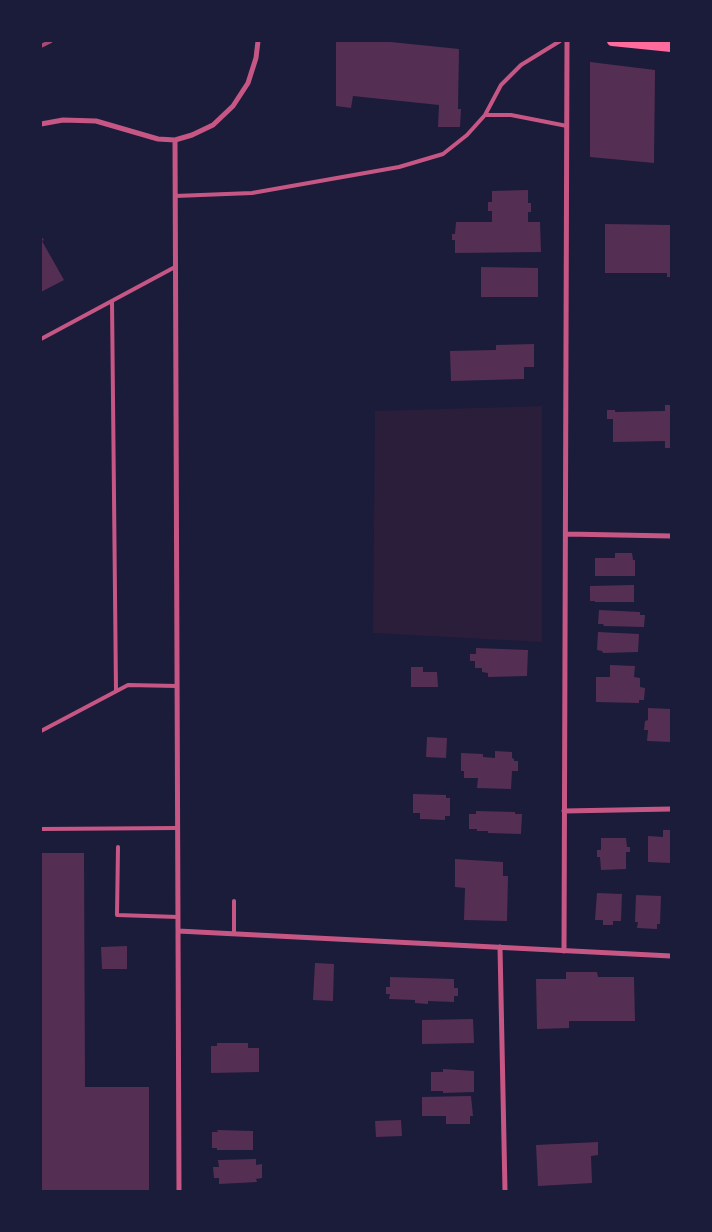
<!DOCTYPE html>
<html>
<head>
<meta charset="utf-8">
<style>
	body { margin:0 }
	#map { position:relative; width:712px; height:1232px; overflow:hidden; background:#1b1b3a; font-family:"PT Sans Narrow",sans-serif }
	canvas { display:block }
	.frame { position:absolute; inset:0; border:42px solid #1b1b3a; pointer-events:none }
</style>
</head>
<body>
<div id="map">
<canvas width="712" height="1232"></canvas>
<div class="frame"></div>
</div>
<script>
const c = document.querySelector('canvas').getContext('2d');
c.lineJoin = 'round';
function fill(path, color) { c.fillStyle = color; c.fill(path, 'evenodd'); }
const toPath = rows => new Path2D(rows.map(r => 'M' + r).join(''));
function stroke(path, color, width, dash) { c.strokeStyle = color; c.lineWidth = width; c.lineCap = dash ? 'butt' : 'round'; c.setLineDash(dash || []); c.stroke(path); }
const green = toPath([
	[542,406,542,642,373,633,375,411]
]);
const building = toPath([
	[336,41,381,41,459,49,458,109,461,109,460,127,438,127,439,105,353,96,351,108,336,106],
	[590,62,655,70,654,163,590,157],
	[528,190,528,203,531,203,531,212,528,212,528,222,540,222,541,252,455,253,455,240,452,240,452,234,455,234,456,222,492,222,492,211,488,211,488,202,492,202,492,191],
	[605,224,671,225,671,277,667,277,667,273,605,273],
	[41,236,44,240,42,241,64,280,41,292],
	[481,267,538,268,538,297,481,297],
	[534,344,534,367,524,367,524,379,451,381,450,351,496,350,496,345],
	[665,405,671,405,671,448,665,448,665,441,613,442,613,419,607,419,607,410,615,410,615,412,665,411],
	[615,553,632,553,633,560,635,560,635,576,595,576,595,558,615,558],
	[634,585,634,602,595,602,595,601,590,601,590,586],
	[599,610,640,612,640,615,645,615,644,627,604,626,603,624,598,624],
	[598,632,639,634,638,652,603,653,602,651,597,650],
	[476,648,528,650,527,676,488,677,488,673,482,672,482,668,475,668,475,661,470,661,470,654,476,654],
	[610,665,635,666,634,677,640,678,640,687,645,688,644,700,639,700,639,703,596,702,596,677,610,677],
	[411,667,423,667,423,672,437,672,438,687,411,687],
	[648,708,671,709,671,742,647,741,648,730,644,730,645,721,648,720],
	[427,737,447,738,446,758,426,757],
	[495,751,512,752,512,758,514,759,514,761,518,761,518,771,512,771,511,789,477,788,478,778,464,778,464,771,461,771,461,753,483,754,483,757,495,758],
	[413,794,446,795,446,798,450,798,450,816,445,816,445,820,420,819,420,813,413,813],
	[476,811,515,812,515,814,522,814,521,834,488,833,488,831,477,831,477,829,469,829,469,814,476,814],
	[663,830,671,830,671,863,648,862,648,836,663,837],
	[601,838,626,838,627,847,630,847,630,852,626,852,626,869,601,870,600,857,597,857,597,850,601,850],
	[41,853,84,853,85,1087,149,1087,149,1191,41,1191],
	[455,859,503,862,503,876,508,876,507,921,464,920,465,888,455,887],
	[597,893,622,894,621,921,613,921,613,925,603,925,603,920,595,920],
	[636,895,661,896,660,924,657,924,657,929,637,928,638,922,635,922],
	[127,946,127,969,102,969,101,947],
	[315,963,334,964,333,1001,313,1000],
	[566,972,597,972,598,977,634,977,635,1021,569,1021,569,1028,537,1029,536,979,566,979],
	[390,977,454,979,454,988,458,988,458,996,454,996,454,1002,428,1001,428,1004,415,1003,415,1000,389,999,390,994,386,994,386,987,390,987],
	[473,1019,474,1043,422,1044,422,1020],
	[217,1043,248,1043,248,1048,259,1048,259,1072,211,1073,211,1046,217,1046],
	[443,1069,474,1071,474,1092,443,1093,443,1091,431,1091,431,1072,443,1072],
	[471,1096,473,1116,470,1116,470,1124,446,1124,446,1116,422,1116,422,1097],
	[401,1120,402,1136,376,1137,375,1121],
	[217,1130,253,1131,253,1150,217,1150,217,1148,212,1148,212,1132,218,1132],
	[598,1142,598,1155,591,1156,592,1183,538,1186,536,1145],
	[256,1159,256,1165,262,1164,262,1178,256,1179,257,1182,219,1184,219,1178,214,1178,213,1167,219,1167,218,1160]
]);
const service = toPath([
	[485,115,511,115,567,126],
	[175,196,252,193,399,167,443,154,467,135,485,115,501,85,521,65,560,41],
	[112,301,116,691],
	[41,339,175,267],
	[41,731,128,685,177,686],
	[41,829,177,828],
	[118,847,117,915,178,917],
	[234,933,234,901]
]);
const minor = toPath([
	[41,124,63,120,96,121,158,139,175,140,192,135,213,125,233,106,248,83,256,58,258,41],
	[175,140,179,1191],
	[566,534,671,536],
	[564,811,671,809],
	[178,931,671,956],
	[500,947,505,1191],
	[564,951,567,41]
]);
const secondary = toPath([
	[612,41,671,47]
]);
const rail = toPath([
	[41,46,51,41]
]);
fill(green, '#2a1e3b');
fill(building, '#542f53');
stroke(service, '#c65784', 4);
stroke(minor, '#c65784', 5);
stroke(secondary, '#ff6b9d', 10);
stroke(rail, '#a44b75', 4);
</script>
</body>
</html>
